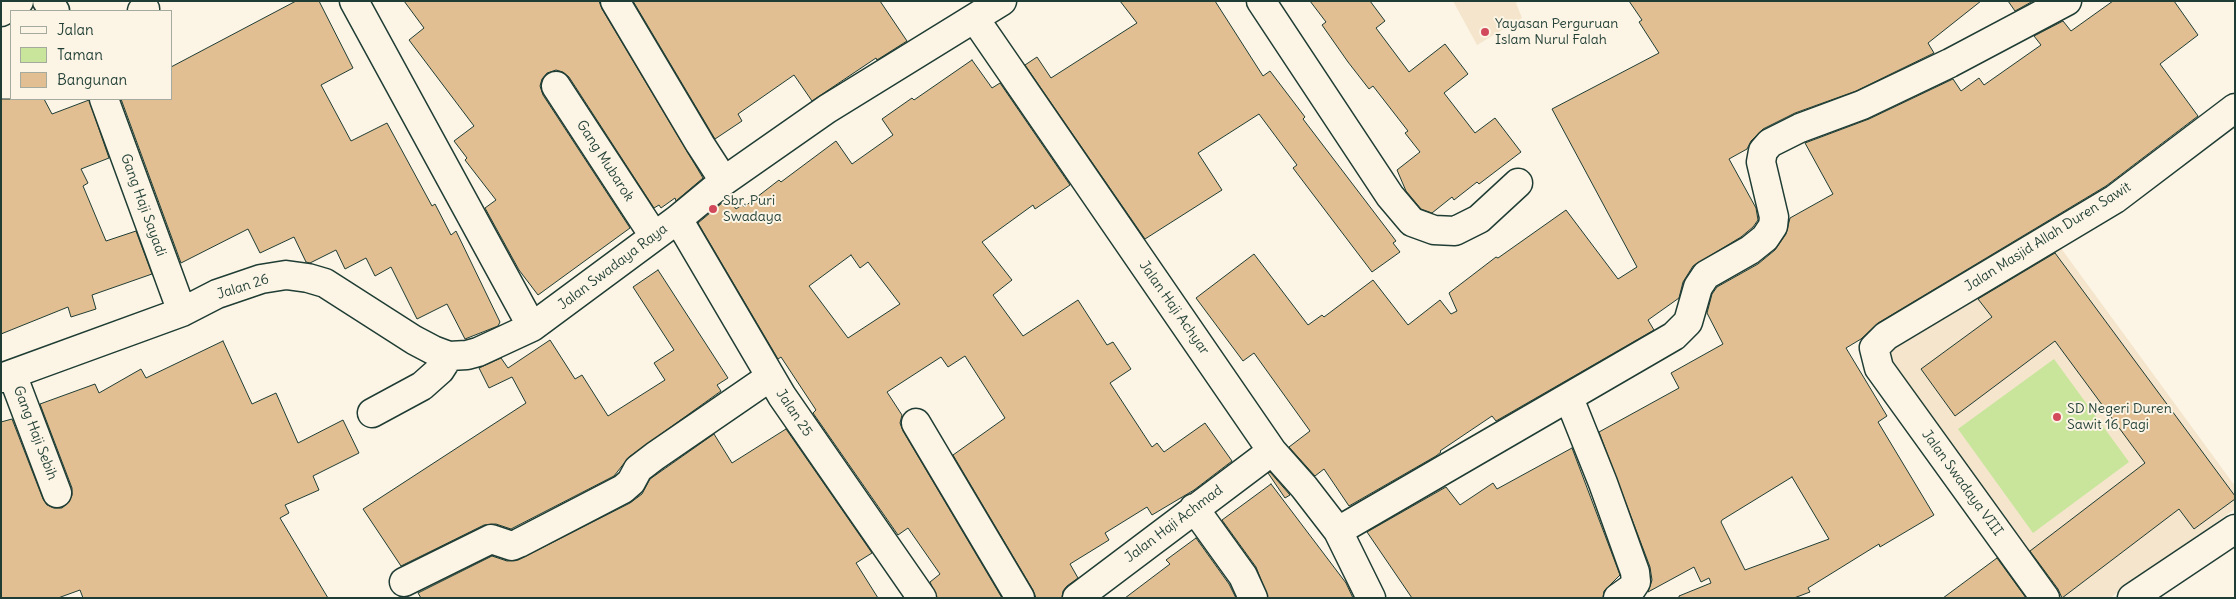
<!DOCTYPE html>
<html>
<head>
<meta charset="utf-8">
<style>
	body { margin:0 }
	#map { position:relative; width:2236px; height:599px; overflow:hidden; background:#fcf5e5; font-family:Delius,sans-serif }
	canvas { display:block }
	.frame { position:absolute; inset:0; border:2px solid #1f3d34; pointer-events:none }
	.legend { position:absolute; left:10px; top:10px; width:162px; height:90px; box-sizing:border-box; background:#fcf5e5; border:1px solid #a4ab9e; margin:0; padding:6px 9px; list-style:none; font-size:15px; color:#1f3d34 }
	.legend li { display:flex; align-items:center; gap:10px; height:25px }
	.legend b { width:25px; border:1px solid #a4ab9e }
</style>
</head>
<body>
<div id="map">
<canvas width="2236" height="599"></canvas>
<div class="frame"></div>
<ul class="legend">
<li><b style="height:6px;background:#fcf5e5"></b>Jalan</li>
<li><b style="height:14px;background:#c9e59c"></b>Taman</li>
<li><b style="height:14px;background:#e1bf93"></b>Bangunan</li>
</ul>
</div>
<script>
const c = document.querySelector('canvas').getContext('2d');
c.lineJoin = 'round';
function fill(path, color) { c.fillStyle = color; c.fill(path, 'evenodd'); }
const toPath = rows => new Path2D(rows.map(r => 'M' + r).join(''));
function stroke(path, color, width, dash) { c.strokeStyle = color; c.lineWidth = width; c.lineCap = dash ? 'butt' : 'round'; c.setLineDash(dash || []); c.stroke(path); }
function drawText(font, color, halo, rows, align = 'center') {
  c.font = font + ' Delius,sans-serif'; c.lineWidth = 4; c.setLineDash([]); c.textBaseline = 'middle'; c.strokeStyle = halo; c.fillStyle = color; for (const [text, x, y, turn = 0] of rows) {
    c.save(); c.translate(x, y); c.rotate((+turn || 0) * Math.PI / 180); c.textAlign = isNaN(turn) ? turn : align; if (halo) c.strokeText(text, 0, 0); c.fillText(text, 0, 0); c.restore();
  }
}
const built = toPath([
	[1453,1,1518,1,1516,3,1522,18,1477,45],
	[2055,240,2235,486,2235,509,2110,598,2059,598,1879,347]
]);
const green = toPath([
	[2054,359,2129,462,2033,533,1958,429]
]);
const building = toPath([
	[296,1,319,1,353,68,321,85,351,141,387,123,432,206,435,204,451,235,456,231,500,322,498,326,465,339,447,304,417,319,391,267,375,276,366,258,345,269,336,250,310,263,306,262,294,237,260,253,248,229,181,263,121,99,171,99,171,67,296,1],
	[404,1,599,1,602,9,703,178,676,201,675,198,661,208,659,205,654,208,569,77,563,72,556,70,547,73,542,79,540,86,543,95,630,228,538,295,519,270,485,208,496,200,465,160,467,158,454,141,474,126,409,40,424,28,404,1],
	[633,1,880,1,907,41,877,60,876,58,812,101,794,75,738,114,742,121,715,139,633,1],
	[1120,1,1215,1,1263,76,1270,71,1305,117,1303,119,1396,241,1393,243,1400,252,1372,272,1293,168,1297,165,1259,114,1198,153,1222,190,1145,239,1025,65,1037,57,1051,78,1137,23,1120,1],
	[1310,1,1370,1,1385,21,1376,28,1409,72,1445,44,1468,74,1444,93,1475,133,1495,118,1521,152,1479,184,1477,182,1454,200,1452,197,1432,213,1421,209,1406,191,1397,170,1420,152,1405,133,1408,131,1373,86,1369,89,1348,62,1322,25,1326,22,1310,1],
	[1629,1,1981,1,1928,43,1934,53,1856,91,1795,113,1763,129,1751,141,1747,149,1729,159,1756,208,1758,220,1753,227,1741,237,1693,266,1683,282,1679,298,1648,320,1654,330,1496,421,1492,416,1440,451,1441,452,1436,456,1349,506,1324,469,1315,476,1289,447,1310,431,1254,353,1243,361,1196,298,1254,254,1308,325,1322,315,1324,317,1373,280,1408,325,1440,300,1451,314,1457,311,1449,293,1496,257,1498,258,1566,210,1618,279,1637,267,1552,109,1659,53,1639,22,1642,20,1629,1],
	[2008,1,2033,1,2015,11,2008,1],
	[2113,1,2174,1,2198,35,2160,64,2198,116,2106,186,1878,323,1861,339,1846,348,1887,416,1878,422,1934,515,1880,547,1879,544,1808,588,1810,592,1794,598,1679,598,1679,596,1711,583,1709,578,1701,582,1694,567,1648,592,1652,580,1650,567,1599,432,1679,388,1671,373,1723,344,1707,313,1712,294,1717,287,1758,264,1775,250,1786,234,1790,218,1833,194,1805,143,1869,119,1953,79,1961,91,1979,78,1984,85,2041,45,2034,36,2063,21,2071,31,2113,1],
	[1792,477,1829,539,1745,570,1721,522,1722,520,1792,477],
	[972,60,992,88,1000,83,1070,185,1035,209,1033,205,982,242,1012,280,993,295,1023,336,1078,300,1107,345,1113,342,1131,369,1110,383,1152,447,1157,443,1164,452,1205,423,1232,461,1194,490,1152,515,1147,507,1105,533,1109,540,1070,564,1078,578,1067,586,1063,591,1062,598,1036,598,1033,590,953,455,1005,418,965,356,948,367,941,357,887,392,902,415,900,423,903,431,1002,598,937,598,930,582,940,574,908,528,898,535,813,413,816,410,781,357,778,359,698,223,728,198,736,209,742,205,744,207,779,180,781,182,836,141,852,164,893,135,882,119,912,98,914,100,972,60],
	[851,255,860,268,868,262,900,304,848,338,809,286,851,255],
	[1,99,44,99,52,114,89,100,109,158,81,169,88,183,83,186,106,241,136,231,152,274,92,295,96,309,71,317,68,307,1,334,1,99],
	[2055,253,2235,496,2235,499,2194,529,2179,509,2062,598,2058,589,2030,551,2145,463,2055,341,1955,416,1921,369,1992,317,1978,299,2055,253],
	[658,270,728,378,717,385,721,391,629,457,614,476,511,529,496,524,484,525,401,566,363,509,526,403,512,377,489,388,479,368,501,358,508,368,550,340,575,379,582,375,608,416,665,380,654,363,674,350,633,287,658,270],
	[223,341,252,404,276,393,298,443,343,420,359,453,313,476,319,490,285,505,289,513,280,518,328,598,83,598,80,590,58,598,1,598,1,422,12,419,43,499,47,505,54,508,62,508,69,502,72,495,72,488,40,404,95,384,99,393,141,369,146,378,223,341],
	[786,429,872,553,856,563,878,598,421,598,418,593,492,556,507,561,518,560,630,503,642,494,650,479,714,434,732,463,786,429],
	[1572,448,1620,575,1604,591,1603,598,1412,598,1367,532,1446,487,1460,505,1493,483,1497,489,1572,448],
	[1270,472,1290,495,1285,498,1268,473,1270,472],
	[1271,484,1346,583,1353,598,1268,598,1256,567,1222,520,1271,484],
	[1196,538,1229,584,1236,598,1125,598,1170,564,1166,560,1196,538],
	[1997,558,2026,598,1943,598,1997,558]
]);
const minor = toPath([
	[47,1,55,11],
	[354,1,532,327],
	[615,1,700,144,724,181],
	[1261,1,1390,196,1412,222,1434,230,1455,231,1479,219,1518,183],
	[142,11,145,9],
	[1,12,19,1],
	[975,19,1272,451,1304,487,1338,531,1371,598],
	[556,86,654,236],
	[104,99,182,312],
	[678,219,782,396,922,598],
	[12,374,57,493],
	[1,378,182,312,217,294,261,279,286,275,308,278,325,283,414,340,433,350,449,356,467,355,478,352,532,327,678,219,724,181,827,109,1002,1],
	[1569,398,1603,483,1635,572,1636,582,1632,588,1618,598],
	[372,413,422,386,440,370,449,356],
	[916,423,1020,598],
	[1194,508,1243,576,1253,598],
	[1338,531,1674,336,1688,322,1698,287,1706,275,1750,250,1765,238,1773,226,1774,217,1761,162,1763,151,1770,143,1800,128,1862,105,1950,63,2067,1],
	[404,582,491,539,512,546,519,543,623,489,631,482,638,469,655,456,770,377],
	[1077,598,1272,451],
	[2045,598,1879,368,1874,348,1886,336,2115,199,2235,108],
	[2132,598,2235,529]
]);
const markers = [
	[1485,32,5,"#d1495b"],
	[713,209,5,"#d1495b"],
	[2057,417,5,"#d1495b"]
];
const poiNames = [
	["Yayasan Perguruan",1495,24],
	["Islam Nurul Falah",1495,40],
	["Sbr. Puri",723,201],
	["Swadaya",723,217],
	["SD Negeri Duren",2067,409],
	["Sawit 16 Pagi",2067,425]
];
const streetNames = [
	["Gang Mubarok",605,161,57],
	["Gang Haji Sayadi",143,205,70],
	["Jalan Masjid Allah Duren Sawit",2048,237,-32],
	["Jalan Swadaya Raya",613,267,-37],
	["Jalan 26",243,287,-18],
	["Jalan Haji Achyar",1174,308,55],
	["Jalan 25",794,413,56],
	["Gang Haji Sebih",35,433,69],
	["Jalan Swadaya VIII",1962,483,54],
	["Jalan Haji Achmad",1174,524,-37]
];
fill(built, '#f4e5cc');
fill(green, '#c9e59c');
fill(building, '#e1bf93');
stroke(building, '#1f3d34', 1);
stroke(minor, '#1f3d34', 31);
stroke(minor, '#fcf5e5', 28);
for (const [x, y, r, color] of markers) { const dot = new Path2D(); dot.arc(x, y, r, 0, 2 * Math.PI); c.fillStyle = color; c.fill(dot); stroke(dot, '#fcf5e5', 2); }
drawText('14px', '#1f3d34', '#fcf5e5', poiNames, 'left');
drawText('14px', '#1f3d34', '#fcf5e5', streetNames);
</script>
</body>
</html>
